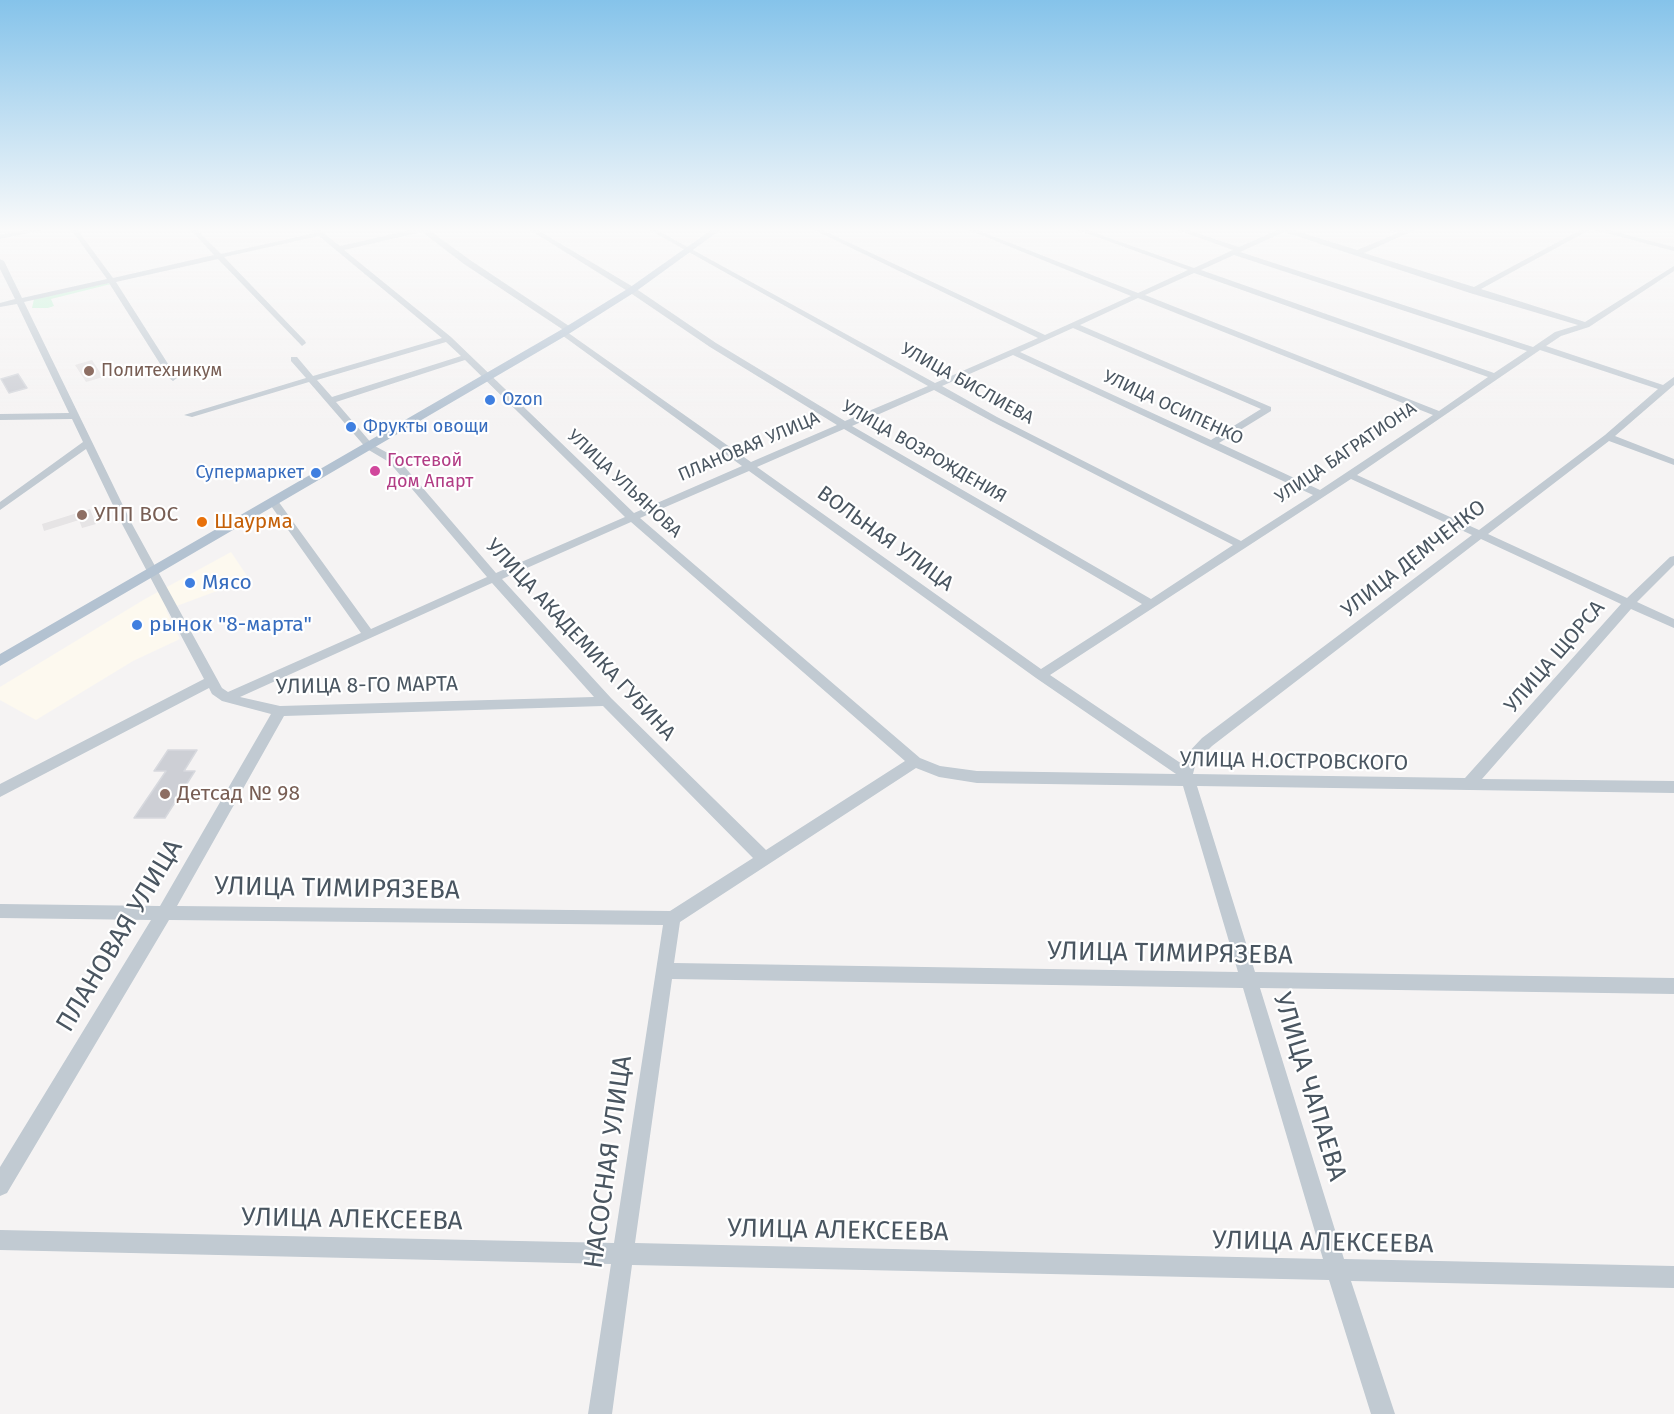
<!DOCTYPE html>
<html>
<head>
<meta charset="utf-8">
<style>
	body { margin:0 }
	canvas { display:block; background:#f5f3f3 }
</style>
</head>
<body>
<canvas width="1674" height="1414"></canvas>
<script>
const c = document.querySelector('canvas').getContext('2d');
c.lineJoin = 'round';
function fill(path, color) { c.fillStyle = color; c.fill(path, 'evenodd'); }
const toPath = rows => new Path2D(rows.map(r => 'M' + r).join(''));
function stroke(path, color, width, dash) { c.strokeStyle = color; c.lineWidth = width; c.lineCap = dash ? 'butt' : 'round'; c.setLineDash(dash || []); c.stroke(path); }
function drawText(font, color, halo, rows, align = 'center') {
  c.font = font + ' "Fira Sans",sans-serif'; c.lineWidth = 4.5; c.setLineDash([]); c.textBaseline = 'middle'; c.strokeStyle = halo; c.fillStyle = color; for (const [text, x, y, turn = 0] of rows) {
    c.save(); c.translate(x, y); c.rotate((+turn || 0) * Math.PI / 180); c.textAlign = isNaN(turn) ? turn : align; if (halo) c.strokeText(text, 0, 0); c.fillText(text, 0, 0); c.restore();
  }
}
const commercial = toPath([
	[231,552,249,579,166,610,180,639,133,661,36,720,0,700,0,687,145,599]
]);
const education = toPath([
	[92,360,103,377,86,382,75,365],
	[90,509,96,524,82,528,79,520,44,531,42,524]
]);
const green = toPath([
	[107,283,111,284,51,299,54,306,48,308,32,308,34,299]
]);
const building = toPath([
	[18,374,27,388,9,393,1,379,18,374],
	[168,750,197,750,184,771,195,771,165,818,134,818,166,771,154,771,168,750]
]);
const minor = toPath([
	[39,228,51,228,0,239,0,235,39,228],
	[70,228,76,228,113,278,214,255,189,228,195,228,221,254,315,233,310,228,317,228,340,246,419,228,432,228,429,230,470,260,572,328,572,332,567,332,751,462,837,425,710,347,629,292,527,228,534,228,635,288,716,343,845,421,928,386,646,228,653,228,935,383,1038,338,810,228,818,228,1045,335,1131,296,964,228,972,228,1138,293,1188,270,1072,228,1081,228,1194,268,1233,250,1172,228,1181,228,1239,247,1278,230,1276,228,1287,228,1357,250,1398,233,1383,228,1404,231,1419,228,1364,253,1474,287,1584,228,1600,228,1674,247,1674,251,1591,229,1481,289,1585,322,1674,266,1674,271,1589,327,1561,336,1546,346,1663,385,1674,377,1674,385,1615,436,1674,459,1674,465,1609,441,1488,534,1627,598,1670,557,1674,556,1674,565,1637,602,1674,619,1674,628,1631,609,1482,779,1674,781,1674,793,1197,786,1255,972,1674,978,1674,994,1260,988,1344,1259,1674,1266,1674,1288,1351,1281,1395,1414,1371,1414,1329,1280,632,1265,612,1414,588,1414,611,1264,0,1250,0,1230,614,1243,663,925,169,920,7,1193,0,1196,0,1167,151,920,0,918,0,904,160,906,271,714,222,701,212,694,209,688,0,797,0,784,204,679,122,524,86,449,0,510,0,502,83,442,72,419,0,420,0,414,69,413,17,304,0,307,0,303,15,299,0,269,0,259,4,261,22,298,107,279,70,228],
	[422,232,464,264,565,331,559,333,742,466,634,513,451,337,344,250,422,232],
	[1284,232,1470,293,1578,325,1555,332,1533,347,1240,252,1284,232],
	[319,236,442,338,313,376,297,357,291,357,291,361,306,378,184,415,192,417,309,382,367,449,389,462,487,577,371,629,278,501,270,501,269,503,361,633,228,692,222,688,132,524,24,302,109,283,169,378,173,381,177,378,116,282,218,259,302,346,306,343,305,341,224,257,319,236],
	[1234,255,1527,351,1494,373,1201,270,1234,255],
	[1194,273,1488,377,1439,411,1145,295,1194,273],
	[1138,298,1433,415,1320,490,1219,443,1271,411,1271,407,1080,325,1138,298],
	[1073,328,1261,409,1211,440,1020,352,1073,328],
	[446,342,461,356,332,397,317,380,446,342],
	[1540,350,1658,389,1605,435,1479,530,1357,475,1540,350],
	[1013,355,1313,495,1241,541,997,417,942,386,1013,355],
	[465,360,625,517,496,573,397,458,373,445,336,402,465,360],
	[934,390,991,421,1233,545,1151,599,852,426,934,390],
	[844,429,1142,604,1041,669,757,467,844,429],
	[749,471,1036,678,1176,774,977,771,940,766,920,758,640,518,749,471],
	[1351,479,1472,535,1202,738,1185,756,1182,764,1050,675,1351,479],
	[631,522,905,761,766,850,611,698,502,579,631,522],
	[1481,539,1621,604,1465,778,1193,774,1196,762,1212,746,1481,539],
	[492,583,594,697,280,706,240,697,492,583],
	[603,706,753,858,670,911,177,906,284,716,603,706],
	[916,768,939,777,977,783,1183,786,1238,972,674,963,680,922,916,768],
	[672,979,1243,988,1323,1259,635,1243,672,979]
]);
const major = toPath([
	[714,228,723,228,635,292,567,335,0,666,0,654,559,331,629,288,714,228]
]);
const markers = [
	[89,371,6,"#8d6e63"],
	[490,400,6,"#3f7fe0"],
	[351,427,6,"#3f7fe0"],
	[375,471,6,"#d1479c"],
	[316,473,6,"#3f7fe0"],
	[82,515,6,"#8d6e63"],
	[202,522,6,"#e8710a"],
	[190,583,6,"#3f7fe0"],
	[137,625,6,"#3f7fe0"],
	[165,794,6,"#8d6e63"]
];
const farEducationnames = [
	["Политехникум",101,371]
];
const farStreetnames = [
	["УЛИЦА БИСЛИЕВА",967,384,29],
	["УЛИЦА ОСИПЕНКО",1173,408,25],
	["ПЛАНОВАЯ УЛИЦА",749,447,-23],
	["УЛИЦА ВОЗРОЖДЕНИЯ",924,452,30],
	["УЛИЦА БАГРАТИОНА",1346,453,-34],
	["УЛИЦА УЛЬЯНОВА",624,484,43]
];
const farShopnames = [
	["Ozon",502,400],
	["Фрукты овощи",363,427],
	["Супермаркет",304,473,"right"]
];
const farHotelnames = [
	["Гостевой",387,461],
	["дом Апарт",387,482]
];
const educationNames = [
	["УПП ВОС",94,515],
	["Детсад № 98",177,794]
];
const foodNames = [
	["Шаурма",214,522]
];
const streetNames = [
	["ВОЛЬНАЯ УЛИЦА",885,539,36],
	["УЛИЦА ДЕМЧЕНКО",1414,559,-38],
	["УЛИЦА АКАДЕМИКА ГУБИНА",580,640,47],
	["УЛИЦА ЩОРСА",1555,657,-49],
	["УЛИЦА 8-ГО МАРТА",367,686,-1],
	["УЛИЦА Н.ОСТРОВСКОГО",1294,762,1]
];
const shopNames = [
	["Мясо",202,583],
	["рынок \"8-марта\"",149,625]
];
const nearStreetnames = [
	["УЛИЦА ТИМИРЯЗЕВА",337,889,1],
	["ПЛАНОВАЯ УЛИЦА",120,936,-59],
	["УЛИЦА ТИМИРЯЗЕВА",1170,954,1],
	["УЛИЦА ЧАПАЕВА",1309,1087,73],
	["НАСОСНАЯ УЛИЦА",609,1162,-82],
	["УЛИЦА АЛЕКСЕЕВА",352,1220,1],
	["УЛИЦА АЛЕКСЕЕВА",838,1231,1],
	["УЛИЦА АЛЕКСЕЕВА",1323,1243,1]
];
fill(commercial, '#fdf9ef');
fill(education, '#e6e4e5');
fill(green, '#c3f1d5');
fill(building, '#cdcfd5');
stroke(building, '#d7d9de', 1.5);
fill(minor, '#c1cad2');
fill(major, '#b3c2d1');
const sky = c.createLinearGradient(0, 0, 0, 426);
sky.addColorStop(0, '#85c3ea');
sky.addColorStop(0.54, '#fafafa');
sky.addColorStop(1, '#fafafa00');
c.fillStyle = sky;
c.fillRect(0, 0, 1674, 426);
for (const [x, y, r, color] of markers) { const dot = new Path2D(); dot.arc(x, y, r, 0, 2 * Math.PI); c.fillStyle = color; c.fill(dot); stroke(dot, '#fff', 2); }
drawText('18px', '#785e54', '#fff', farEducationnames, 'left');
drawText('18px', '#4a5661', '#fff', farStreetnames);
drawText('18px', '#366cbe', '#fff', farShopnames, 'left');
drawText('18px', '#b23c85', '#fff', farHotelnames, 'left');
drawText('21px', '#785e54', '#fff', educationNames, 'left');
drawText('21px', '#c56008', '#fff', foodNames, 'left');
drawText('21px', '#4a5661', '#fff', streetNames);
drawText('21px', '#366cbe', '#fff', shopNames, 'left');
drawText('26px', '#4a5661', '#fff', nearStreetnames);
</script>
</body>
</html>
